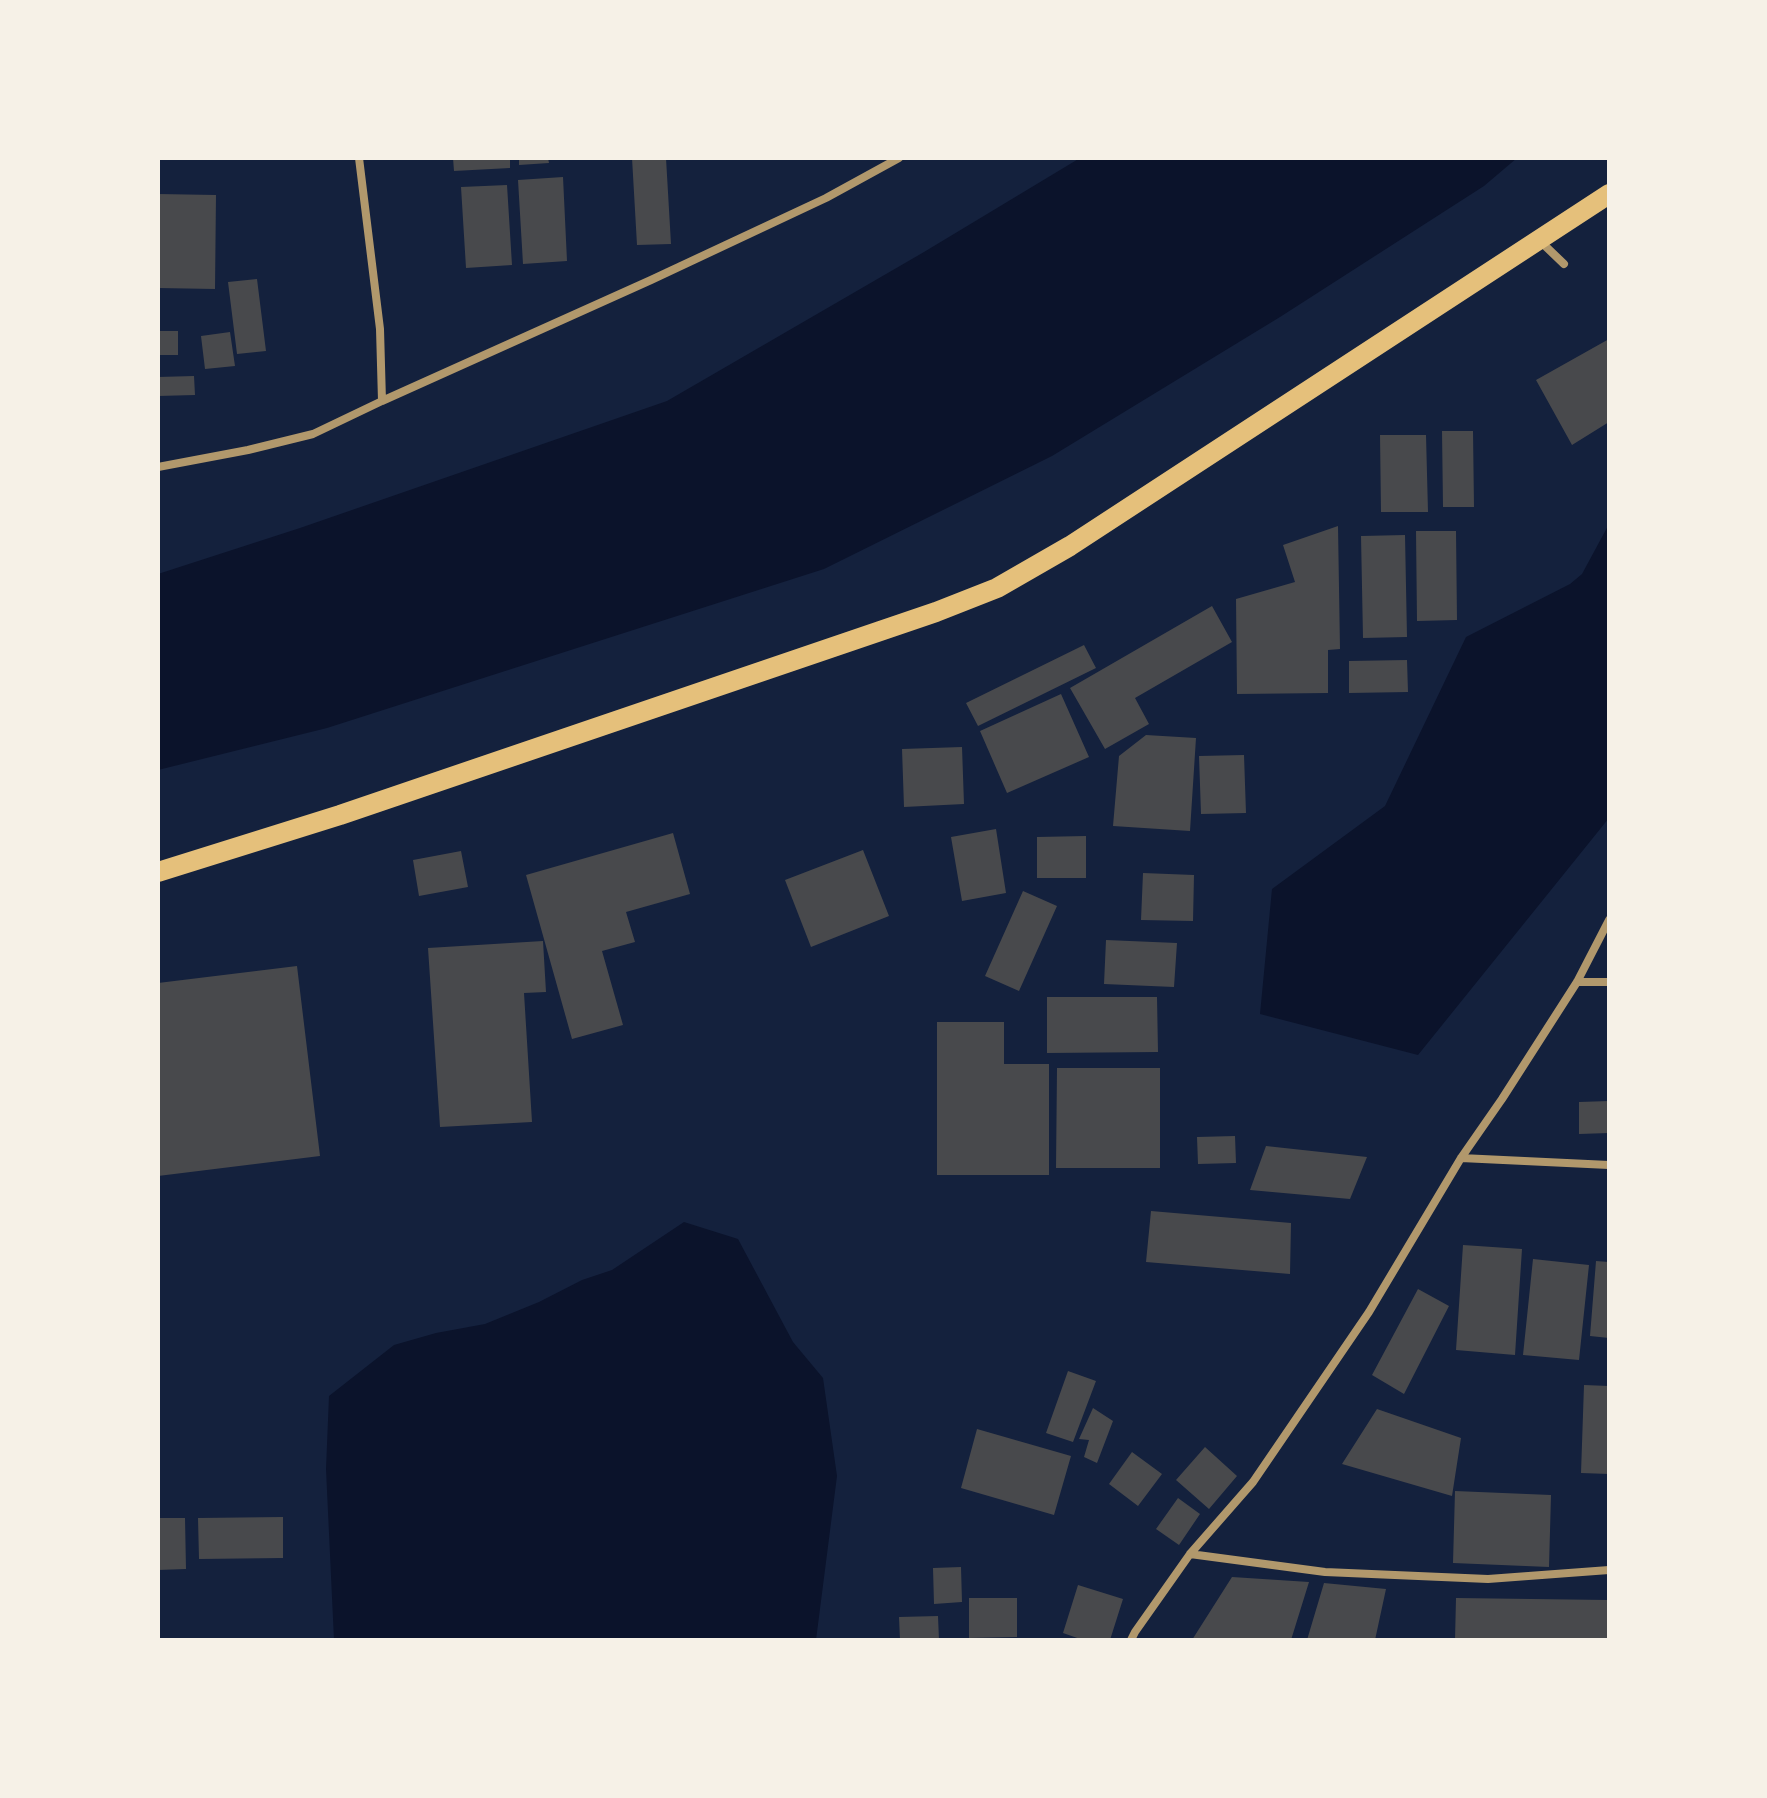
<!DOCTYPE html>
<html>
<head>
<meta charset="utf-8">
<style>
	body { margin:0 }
	#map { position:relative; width:1767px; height:1798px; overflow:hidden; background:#14213d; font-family:"Roboto Serif",serif }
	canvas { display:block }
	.frame { position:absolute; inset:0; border:160px solid #f6f1e7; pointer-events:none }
</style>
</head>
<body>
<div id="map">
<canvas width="1767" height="1798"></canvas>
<div class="frame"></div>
</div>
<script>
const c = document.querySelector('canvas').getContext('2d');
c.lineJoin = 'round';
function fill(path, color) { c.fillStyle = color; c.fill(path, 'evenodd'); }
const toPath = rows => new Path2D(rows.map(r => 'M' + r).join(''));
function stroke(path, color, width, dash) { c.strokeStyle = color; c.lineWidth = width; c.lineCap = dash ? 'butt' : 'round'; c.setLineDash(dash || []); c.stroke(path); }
const water = toPath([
	[1080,158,1517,158,1484,186,1280,317,1052,456,824,569,327,728,158,770,158,574,300,528,667,401,924,252],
	[1609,524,1609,818,1418,1055,1260,1014,1272,889,1385,806,1466,637,1570,584,1582,574],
	[684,1222,738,1239,793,1342,823,1378,837,1476,816,1640,334,1640,326,1469,329,1396,394,1345,436,1333,485,1324,539,1302,582,1280,612,1270]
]);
const building = toPath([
	[453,158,510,158,510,168,454,171],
	[519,158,548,158,549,163,519,165],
	[632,158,666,158,671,244,637,245],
	[563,177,567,261,523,264,518,180],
	[507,185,512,265,466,268,461,187],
	[158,194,216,195,215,289,158,288],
	[257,279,266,351,237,354,228,282],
	[158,331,178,331,178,355,158,355],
	[230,332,235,366,205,369,201,336],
	[1609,339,1609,422,1572,445,1536,380],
	[194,376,195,395,158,396,158,377],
	[1442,431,1473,431,1474,507,1443,507],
	[1380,435,1426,435,1428,512,1381,512],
	[1338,526,1340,649,1328,650,1328,693,1237,694,1236,599,1295,582,1283,545],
	[1416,531,1456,531,1457,620,1417,621],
	[1405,535,1407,637,1363,638,1361,536],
	[1212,606,1232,642,1135,698,1149,724,1105,749,1070,688],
	[1084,645,1096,668,978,726,966,703],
	[1407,660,1408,692,1349,693,1349,661],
	[1061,694,1089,757,1007,793,980,731],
	[1146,735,1196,738,1190,831,1113,826,1119,756],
	[962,747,964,804,904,807,902,749],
	[1244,755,1246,813,1201,814,1199,756],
	[996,829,1006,893,962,901,951,837],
	[673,833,690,894,626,912,635,942,602,951,623,1025,572,1039,526,875],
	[1086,836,1086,878,1037,878,1037,837],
	[863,850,889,916,811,947,785,880],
	[461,851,468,887,419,896,413,860],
	[1143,873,1194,875,1193,921,1141,920],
	[1023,891,1057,906,1019,991,985,976],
	[1106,940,1177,943,1174,987,1104,984],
	[543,941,546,992,524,993,532,1122,440,1127,428,948],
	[297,966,320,1156,158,1176,158,983],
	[1047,997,1157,997,1158,1052,1047,1053],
	[937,1022,1004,1022,1004,1064,1049,1064,1049,1175,937,1175],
	[1057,1068,1160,1068,1160,1168,1056,1168],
	[1609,1101,1609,1133,1579,1134,1579,1102],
	[1235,1136,1236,1163,1198,1164,1197,1137],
	[1266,1146,1367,1157,1350,1199,1250,1190],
	[1151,1211,1291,1223,1290,1274,1146,1262],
	[1463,1245,1522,1249,1515,1355,1456,1350],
	[1533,1259,1589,1265,1579,1360,1523,1355],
	[1596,1261,1609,1262,1609,1338,1590,1336],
	[1418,1289,1449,1306,1404,1394,1372,1375],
	[1068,1371,1096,1381,1073,1442,1046,1433],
	[1584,1385,1609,1386,1609,1474,1581,1473],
	[1093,1408,1113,1421,1097,1463,1084,1457,1089,1440,1079,1439],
	[1377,1409,1461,1438,1452,1496,1342,1464],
	[977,1429,1071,1456,1054,1515,961,1488],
	[1205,1447,1237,1476,1209,1509,1176,1480],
	[1132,1452,1162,1474,1138,1506,1109,1484],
	[1455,1491,1551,1495,1549,1567,1453,1563],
	[1178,1498,1200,1514,1179,1545,1156,1529],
	[283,1517,283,1558,199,1559,198,1518],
	[158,1518,185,1518,186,1569,158,1570],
	[961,1567,962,1602,934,1604,933,1568],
	[1232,1577,1309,1582,1291,1640,1192,1640],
	[1324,1583,1386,1589,1375,1640,1307,1640],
	[1078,1585,1123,1599,1110,1640,1083,1640,1063,1633],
	[969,1598,1017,1598,1017,1637,969,1638],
	[1456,1598,1608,1600,1607,1640,1455,1640],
	[938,1616,939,1640,900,1640,899,1617]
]);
const minor = toPath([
	[359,158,380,329,382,401],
	[1539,240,1564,264],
	[158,467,248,450,313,434,382,401,651,280,826,198,899,158],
	[1577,982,1609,982],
	[1461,1158,1609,1165],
	[1190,1554,1325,1572,1488,1579,1609,1570],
	[1131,1640,1135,1632,1190,1554,1253,1482,1369,1312,1461,1158,1502,1099,1577,982,1609,920]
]);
const primary = toPath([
	[158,872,340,815,936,612,997,588,1070,546,1609,194]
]);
fill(water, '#0b132b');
fill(building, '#48494c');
stroke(minor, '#b1986c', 8);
stroke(primary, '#e5c07b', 20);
</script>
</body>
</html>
